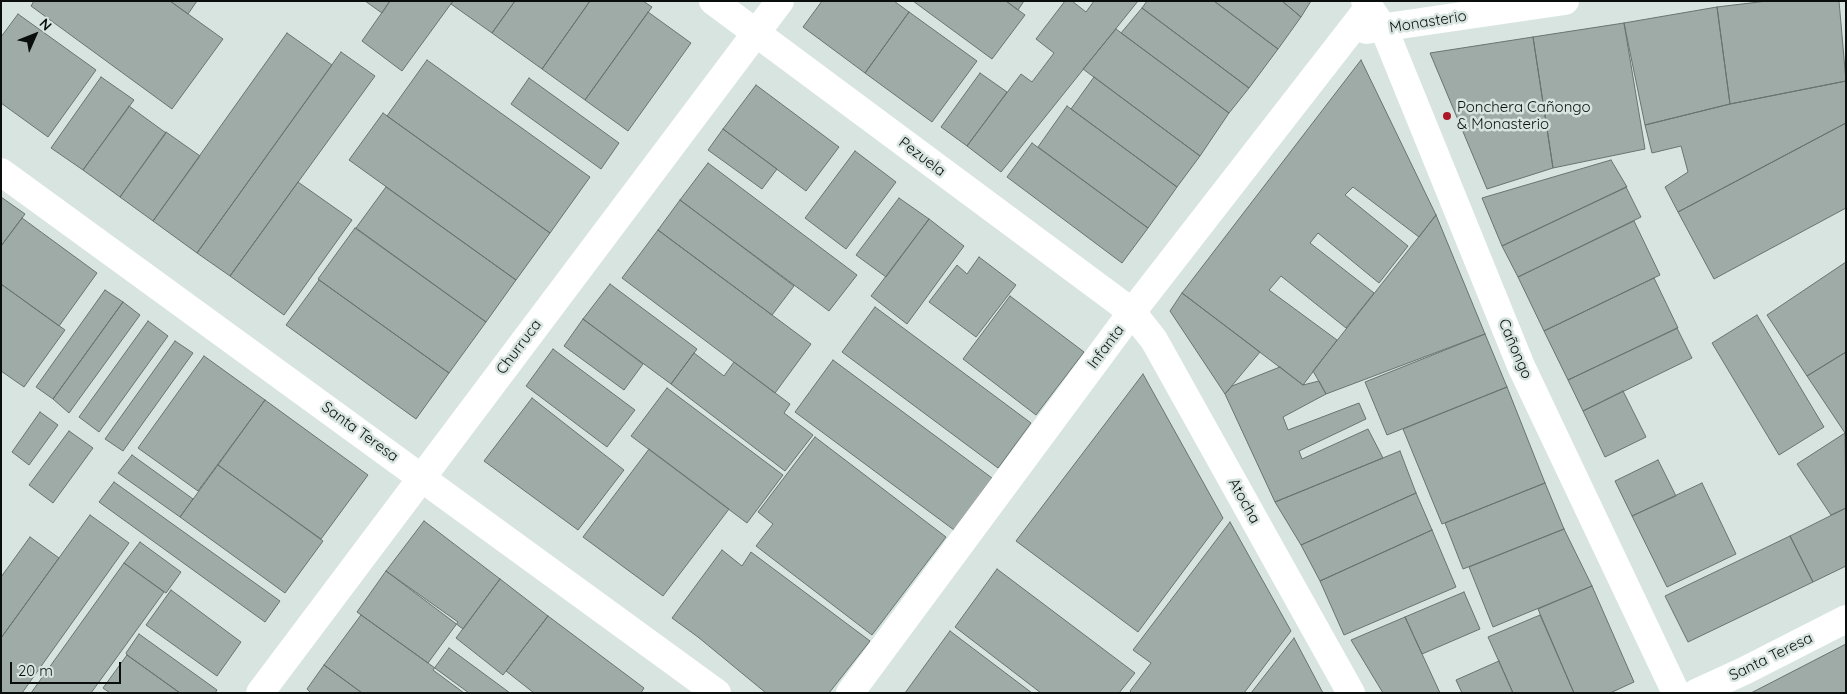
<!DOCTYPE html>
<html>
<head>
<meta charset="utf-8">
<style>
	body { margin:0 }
	#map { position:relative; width:1847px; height:694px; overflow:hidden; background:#d7e4df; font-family:Quicksand,sans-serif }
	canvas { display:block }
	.frame { position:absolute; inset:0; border:2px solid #0a0f0d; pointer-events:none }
	.north { position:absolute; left:10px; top:10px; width:50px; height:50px; -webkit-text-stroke:4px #d7e4df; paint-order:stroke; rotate:46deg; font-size:14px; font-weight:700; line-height:20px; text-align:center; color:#0a0f0d }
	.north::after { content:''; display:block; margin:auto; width:18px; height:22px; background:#0a0f0d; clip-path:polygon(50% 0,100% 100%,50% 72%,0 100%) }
	.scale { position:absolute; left:10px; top:662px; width:111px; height:22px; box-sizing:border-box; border:2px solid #0a0f0d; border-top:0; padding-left:6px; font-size:15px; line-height:18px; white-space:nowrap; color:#0a0f0d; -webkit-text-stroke:4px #d7e4df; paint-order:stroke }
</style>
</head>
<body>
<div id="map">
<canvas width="1847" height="694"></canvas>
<div class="frame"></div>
<div class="north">N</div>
<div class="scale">20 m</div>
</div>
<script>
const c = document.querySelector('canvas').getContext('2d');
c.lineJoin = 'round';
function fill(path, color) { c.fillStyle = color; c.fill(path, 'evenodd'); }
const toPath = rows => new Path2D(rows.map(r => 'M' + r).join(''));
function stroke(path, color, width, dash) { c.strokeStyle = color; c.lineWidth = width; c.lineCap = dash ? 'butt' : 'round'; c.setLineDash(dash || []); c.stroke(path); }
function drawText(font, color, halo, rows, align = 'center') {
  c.font = font + ' Quicksand,sans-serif'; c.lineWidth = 5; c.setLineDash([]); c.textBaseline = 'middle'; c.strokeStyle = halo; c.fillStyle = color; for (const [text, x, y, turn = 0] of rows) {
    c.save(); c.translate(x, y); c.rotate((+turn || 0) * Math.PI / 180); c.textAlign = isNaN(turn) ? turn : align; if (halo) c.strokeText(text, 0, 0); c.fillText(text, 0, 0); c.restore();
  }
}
const building = toPath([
	[34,1,170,1,223,39,172,109,31,6,34,1],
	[170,1,197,1,188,14,170,1],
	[365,1,390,1,382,13,365,1],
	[390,1,453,1,402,71,362,41,390,1],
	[453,1,515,1,492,33,451,4,453,1],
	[515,1,590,1,542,69,492,33,515,1],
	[590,1,643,1,652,7,585,100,542,69,590,1],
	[822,1,894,1,909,12,865,73,803,27,822,1],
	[913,1,1006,1,1025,15,992,59,913,1],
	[1006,1,1024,1,1018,10,1006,1],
	[1065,1,1072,1,1086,12,1094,1,1138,1,1001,172,967,146,1021,74,1032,82,1054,53,1036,39,1065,1],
	[1147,1,1214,1,1278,49,1249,88,1142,8,1147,1],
	[1214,1,1282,1,1301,17,1278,49,1214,1],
	[1282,1,1311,1,1301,17,1282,1],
	[1767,1,1839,1,1846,81,1730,104,1717,7,1767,1],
	[1717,7,1730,104,1645,125,1624,23,1717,7],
	[1142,8,1249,88,1229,113,1121,33,1142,8],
	[648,12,691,43,628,131,585,100,648,12],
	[909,12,977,61,932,122,865,73,909,12],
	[18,14,96,70,48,137,1,103,1,37,18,14],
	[1624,23,1645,149,1553,168,1533,37,1624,23],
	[1116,29,1229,113,1200,156,1083,69,1116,29],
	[287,33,332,65,197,253,153,221,287,33],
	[1533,37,1553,168,1487,189,1430,53,1533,37],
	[341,52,375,76,230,276,197,253,341,52],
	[427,60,590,177,550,233,387,116,427,60],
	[1361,60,1436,215,1419,237,1353,187,1345,195,1408,246,1379,283,1318,233,1310,243,1374,293,1346,328,1281,276,1269,290,1337,340,1303,385,1182,293,1361,60],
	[980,73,1007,92,967,146,941,127,980,73],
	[101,77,134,100,83,170,51,148,101,77],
	[1094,77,1200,156,1177,187,1071,109,1094,77],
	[529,78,619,143,601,169,511,104,529,78],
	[1846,81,1846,123,1678,212,1665,187,1688,172,1681,146,1652,153,1645,125,1730,104,1846,81],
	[756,85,839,147,806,191,723,129,756,85],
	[129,106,166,133,120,197,83,170,129,106],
	[1067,106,1177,187,1148,228,1038,147,1067,106],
	[383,113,550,233,516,280,349,160,383,113],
	[1846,123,1846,208,1714,279,1678,212,1846,123],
	[723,129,777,169,762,189,708,150,723,129],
	[166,132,200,156,153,221,120,197,166,132],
	[1032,143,1148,228,1122,263,1007,177,1032,143],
	[855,151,896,182,846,249,805,218,855,151],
	[1611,160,1627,187,1502,246,1482,198,1611,160],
	[708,163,857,275,829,311,680,200,708,163],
	[298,182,352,220,284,315,230,276,298,182],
	[386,187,516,280,486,322,356,228,386,187],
	[1626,187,1641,217,1518,277,1502,246,1626,187],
	[1,197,25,214,1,246,1,197],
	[899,198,929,219,886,277,856,255,899,198],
	[680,200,794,286,772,315,658,230,680,200],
	[1436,215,1485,334,1326,394,1313,371,1436,215],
	[22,218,97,273,59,326,1,284,1,246,22,218],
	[929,219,964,246,907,324,871,296,929,219],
	[1634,221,1660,275,1544,331,1518,277,1634,221],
	[355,228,486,322,449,373,318,279,355,228],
	[658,230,811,344,775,393,622,278,658,230],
	[979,257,1016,285,976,337,929,302,957,265,967,274,979,257],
	[1846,262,1846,352,1807,376,1767,315,1846,262],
	[1654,278,1678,328,1568,380,1544,331,1654,278],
	[319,280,449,373,416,419,286,325,319,280],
	[1,284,65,330,24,387,1,371,1,284],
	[610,284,697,349,671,384,583,319,610,284],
	[105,290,123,302,53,399,36,387,105,290],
	[1182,293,1260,352,1225,394,1170,311,1182,293],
	[1010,296,1084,352,1036,415,963,359,1010,296],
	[123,302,140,315,69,413,53,399,123,302],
	[875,307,1031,423,998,468,842,352,875,307],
	[1757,315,1824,427,1779,455,1712,343,1757,315],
	[583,319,643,364,624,390,564,346,583,319],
	[148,321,168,336,99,432,79,417,148,321],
	[1677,328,1692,358,1583,411,1568,380,1677,328],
	[1485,334,1507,387,1387,435,1365,382,1485,334],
	[175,341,193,353,123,451,105,439,175,341],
	[553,349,635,410,607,447,526,386,553,349],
	[1846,352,1846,433,1845,433,1807,376,1846,352],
	[694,353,724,376,734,362,790,404,784,413,813,435,785,471,671,384,694,353],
	[204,356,265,400,198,491,138,448,204,356],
	[833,360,992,478,954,530,795,412,833,360],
	[1280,367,1303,385,1319,381,1326,394,1283,417,1288,430,1359,403,1366,419,1299,451,1302,459,1368,429,1383,458,1275,502,1225,394,1232,386,1280,367],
	[1143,374,1223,518,1138,632,1016,541,1143,374],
	[1507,387,1545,483,1442,524,1403,429,1507,387],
	[667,388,783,475,747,523,631,436,667,388],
	[1623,391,1646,437,1605,457,1583,411,1623,391],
	[532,398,624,470,578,530,484,461,532,398],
	[265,400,368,475,321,539,218,465,265,400],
	[40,412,58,425,29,465,12,452,40,412],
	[69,431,93,448,53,503,29,485,69,431],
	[1845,433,1846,508,1831,515,1797,464,1845,433],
	[815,437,946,537,872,635,756,546,773,524,758,512,815,437],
	[649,449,729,509,663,596,583,537,649,449],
	[1400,451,1416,493,1301,545,1275,502,1400,451],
	[132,455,193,499,180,517,118,473,132,455],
	[1658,460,1676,496,1632,516,1615,481,1658,460],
	[218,465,323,541,285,593,180,517,218,465],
	[114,482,280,601,265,622,99,502,114,482],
	[1545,483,1564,529,1463,569,1445,523,1545,483],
	[1702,483,1736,554,1667,587,1632,516,1702,483],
	[1416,493,1432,530,1320,581,1301,545,1416,493],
	[1846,508,1846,566,1813,582,1790,536,1846,508],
	[90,515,129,543,22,693,1,693,1,638,90,515],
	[424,521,500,579,463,629,386,571,424,521],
	[1230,522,1291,631,1244,693,1132,693,1130,691,1151,663,1133,650,1230,522],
	[1564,529,1592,586,1493,627,1469,567,1564,529],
	[1432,530,1456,587,1344,635,1320,581,1432,530],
	[1790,536,1813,582,1688,642,1665,596,1790,536],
	[30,537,59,558,1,638,1,577,30,537],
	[140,542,181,572,166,593,124,563,140,542],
	[722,550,742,566,751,552,870,641,829,693,766,693,698,637,672,618,722,550],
	[124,563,164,592,91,693,31,693,124,563],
	[997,569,1135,673,1119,693,1041,693,955,627,997,569],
	[386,571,458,622,428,663,357,612,386,571],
	[500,579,548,616,503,675,456,638,500,579],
	[1592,586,1634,682,1610,693,1574,693,1538,609,1592,586],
	[171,590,241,642,217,676,146,625,171,590],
	[1464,592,1480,629,1422,654,1405,617,1464,592],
	[361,615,428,663,469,693,362,693,324,665,361,615],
	[1540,615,1574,693,1513,693,1488,637,1540,615],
	[548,616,644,688,641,693,534,693,506,671,548,616],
	[1405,617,1440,693,1383,693,1351,640,1405,617],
	[950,631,1032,693,905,693,950,631],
	[139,634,217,690,215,693,180,693,127,655,126,653,139,634],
	[1294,638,1323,693,1251,693,1294,638],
	[1846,644,1846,693,1751,693,1846,644],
	[449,648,510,693,464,693,433,670,449,648],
	[127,655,180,693,110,693,103,688,127,655],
	[1499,661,1513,693,1462,693,1456,680,1499,661],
	[324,665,362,693,311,693,307,689,324,665]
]);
const street = toPath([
	[713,1,1132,312,1154,340,1351,693],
	[1365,1,1384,29,1521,366,1676,693],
	[1366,30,1565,1],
	[1,172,717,693],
	[260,693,780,1],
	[850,693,1132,312,1369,7],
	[1696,693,1744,671,1846,619]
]);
const markers = [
	[1447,116,5,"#ab1726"]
];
const streetNames = [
	["Monasterio",1428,22,-9],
	["Pezuela",922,157,37],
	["Churruca",519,347,-53],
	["Infanta",1106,347,-53],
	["Cañongo",1515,349,67],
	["Santa Teresa",360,432,36],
	["Atocha",1244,501,61],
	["Santa Teresa",1771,657,-26]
];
const poiNames = [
	["Ponchera Cañongo",1457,107],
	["& Monasterio",1457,124]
];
fill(building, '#9faba7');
stroke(building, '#68746f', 1);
stroke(street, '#fff', 28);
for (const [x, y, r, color] of markers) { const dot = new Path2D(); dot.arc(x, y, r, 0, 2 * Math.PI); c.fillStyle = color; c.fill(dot); stroke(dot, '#d7e4df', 2); }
drawText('15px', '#0a0f0d', '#d7e4df', streetNames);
drawText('15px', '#0a0f0d', '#d7e4df', poiNames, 'left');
</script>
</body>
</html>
